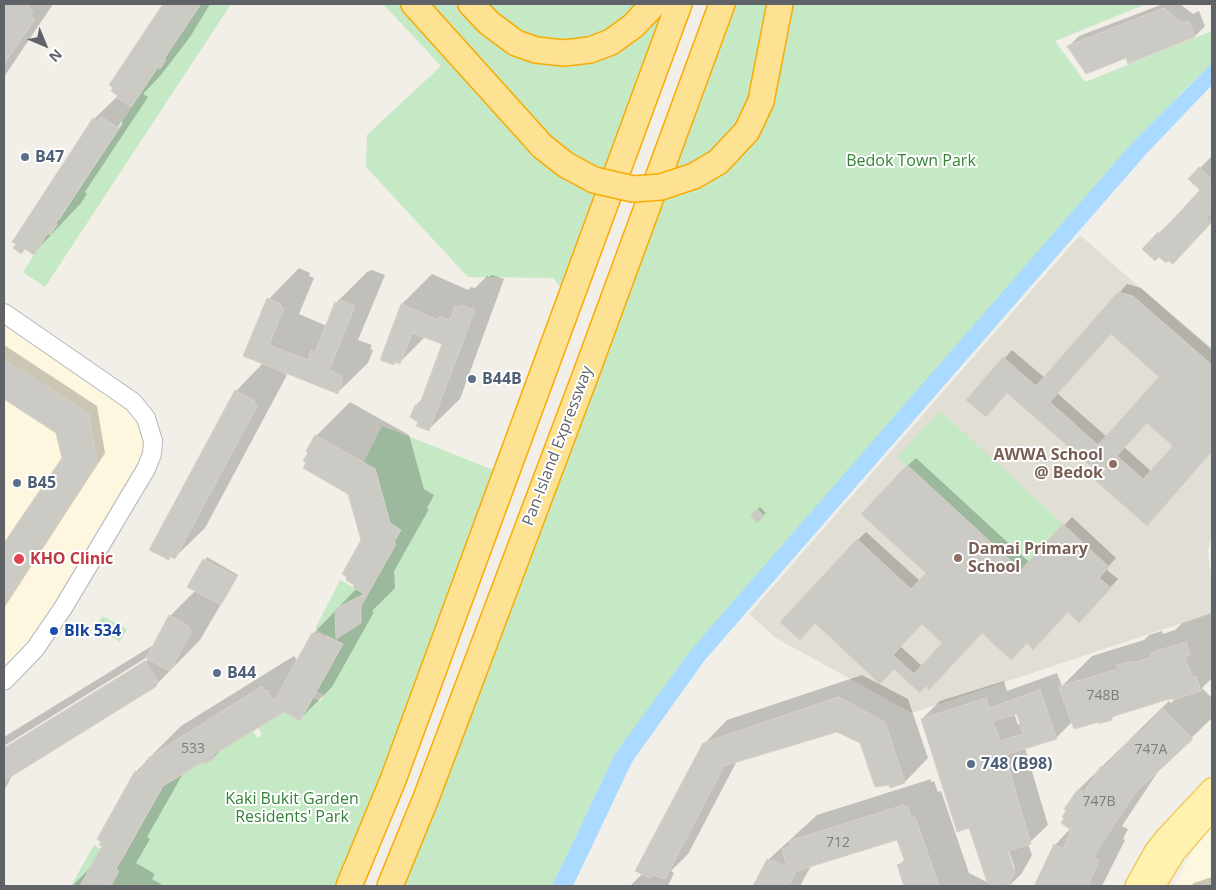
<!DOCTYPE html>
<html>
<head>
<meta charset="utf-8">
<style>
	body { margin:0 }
	#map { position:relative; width:1216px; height:890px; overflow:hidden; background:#f1efe8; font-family:"Open Sans",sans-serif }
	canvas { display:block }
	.frame { position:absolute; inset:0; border:5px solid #5f6368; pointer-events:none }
	.north { position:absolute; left:20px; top:20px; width:50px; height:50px; -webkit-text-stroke:4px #fff; paint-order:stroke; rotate:135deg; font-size:14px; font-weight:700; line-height:20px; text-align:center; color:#5f6368 }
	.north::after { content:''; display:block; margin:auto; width:18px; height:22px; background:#5f6368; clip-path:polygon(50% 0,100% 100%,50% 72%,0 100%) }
</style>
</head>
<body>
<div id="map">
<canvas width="1216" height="890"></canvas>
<div class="frame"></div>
<div class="north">N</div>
</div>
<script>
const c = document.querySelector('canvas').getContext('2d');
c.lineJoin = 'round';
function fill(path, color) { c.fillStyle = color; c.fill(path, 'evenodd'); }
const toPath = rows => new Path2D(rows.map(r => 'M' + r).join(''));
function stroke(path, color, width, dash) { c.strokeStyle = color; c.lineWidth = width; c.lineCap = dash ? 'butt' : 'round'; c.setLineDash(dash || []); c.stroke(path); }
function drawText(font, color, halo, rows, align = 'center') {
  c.font = font + ' "Open Sans",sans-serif'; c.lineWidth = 4; c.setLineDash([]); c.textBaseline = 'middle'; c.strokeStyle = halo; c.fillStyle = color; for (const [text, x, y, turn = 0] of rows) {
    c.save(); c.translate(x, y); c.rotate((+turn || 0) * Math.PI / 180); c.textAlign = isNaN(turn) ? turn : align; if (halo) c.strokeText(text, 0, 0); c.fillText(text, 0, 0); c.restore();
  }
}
const commercial = toPath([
	[4,320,138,410,149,457,135,471,38,633,4,671],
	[1212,827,1212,886,1174,886,1198,842]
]);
const education = toPath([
	[1080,235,1212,351,1212,533,1208,551,1212,587,1212,613,912,713,776,638,749,614]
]);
const green = toPath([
	[201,4,231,4,45,287,23,272,48,233,51,235,57,225,56,223,158,67,160,68,166,60,164,59],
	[383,4,679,4,571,300,553,278,468,277,366,167,367,135,441,66],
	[722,4,780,4,747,131,656,185],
	[786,4,1146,4,1055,41,1085,82,1212,31,1212,63,1181,93,615,754,552,886,401,886,661,192,736,152],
	[940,411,1063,524,1021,570,897,457],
	[382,426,504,474,346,886,76,886,72,884,94,845,122,860,163,786,203,762,205,764,215,758,213,755,253,731,257,738,262,735,258,728,283,712,300,721,313,698,321,701,324,695,317,691,343,644,315,629,340,580,367,595,396,544,394,542,401,530,390,523,376,469,364,462],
	[102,616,127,629,120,642,96,628]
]);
const water = toPath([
	[1212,63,1212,85,1147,153,704,661,632,762,573,886,552,886,615,754,691,650,1133,142]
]);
const shadow = toPath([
	[9,4,53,4,4,77,4,11],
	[165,4,210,4,190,37,161,75,143,94,148,97,85,192,87,194,81,203,34,253,94,119,119,95,111,85],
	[121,122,123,123,59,220,56,220],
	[1163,4,1180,4,1193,14,1199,11,1205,26,1195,36,1129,62,1127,56,1069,46,1079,36],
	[1212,156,1212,222,1173,263,1159,233,1202,190,1200,168],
	[299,268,310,273,309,276,314,278,299,314,327,326,336,303,367,272,372,270,385,275,358,340,372,345,370,349,373,350,368,363,337,393,282,371,287,375,205,528,174,558,171,556,169,559,236,391,263,363,269,299],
	[432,274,468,290,471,287,475,288,487,276,489,277,492,275,504,279,460,399,429,429,419,422,416,405,423,398,443,343,426,336,400,362,396,361,394,364,402,304],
	[1127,284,1141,288,1212,349,1212,451,1155,516,1103,475,1007,392,968,400,1012,350,1045,378],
	[1111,333,1160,377,1107,437,1057,393],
	[1147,421,1175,446,1152,472,1124,447],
	[4,345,97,406,105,453,4,608,4,546,64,458,58,432,4,397],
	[350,402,409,435,424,489,434,495,427,508,429,509,394,571,395,588,372,611,374,612,332,687,300,719,284,710,224,747,214,757,204,760,184,772,147,837,150,839,136,863,155,874,152,879,164,886,72,886,94,864,136,772,149,758,181,726,294,656,297,660,313,634,357,588,363,540,349,493,316,436],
	[916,458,1029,562,1072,517,1116,558,1106,569,1118,579,1087,613,1068,611,1027,642,982,631,926,685,894,668,858,540,866,532,920,581,927,573,907,466],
	[922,623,944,643,922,666,900,646],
	[760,507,766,513,757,521,752,515],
	[207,557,238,575,200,640,156,685,13,774,4,791,4,749,151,658,149,656,4,746,4,737,155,644,170,616,196,590,189,587],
	[1212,613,1212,678,1202,688,1212,698,1212,718,1161,767,1122,826,1128,829,1123,839,1125,840,1102,886,1035,886,1055,845,1071,828,1066,809,1079,789,1169,701,1171,703,1178,696,1116,714,1112,718,1075,728,1073,721,1056,738,1025,748,1048,825,1028,844,1032,855,1022,873,1009,886,906,886,899,865,905,859,898,839,811,866,800,886,754,886,768,860,817,815,931,779,931,782,934,781,938,792,941,791,969,873,989,883,969,827,922,719,940,701,1004,681,1007,691,1057,673,1062,686,1092,656,1144,640,1149,635,1162,631,1163,634,1175,630,1182,623],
	[1018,712,1021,723,1018,725,1014,713],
	[1004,845,1007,845,1015,869,1012,869],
	[862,675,908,699,928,758,905,782,891,787,861,742,837,731,737,761,688,854,671,871,674,873,668,886,630,886,643,873,704,744,727,720],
	[1212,877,1212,886,1191,886,1194,883]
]);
const building = toPath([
	[7,4,31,4,28,8,33,11,30,15,35,19,4,64,4,9,7,4],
	[163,4,201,4,164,59,166,60,160,69,158,67,131,107,116,97,118,96,111,91,113,88,109,85,163,4],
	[1164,8,1182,23,1189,21,1195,37,1128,64,1126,58,1086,74,1067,46,1164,8],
	[101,117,119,128,56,223,57,225,50,235,48,233,34,255,25,249,21,254,13,248,16,244,12,242,93,118,98,121,101,117],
	[1199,167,1212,180,1212,211,1206,218,1211,223,1173,264,1168,261,1166,263,1159,257,1155,261,1142,249,1158,232,1160,234,1200,190,1188,179,1199,167],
	[1118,292,1133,296,1212,365,1212,451,1147,526,1096,481,1101,475,1007,393,986,417,966,400,1003,357,1036,386,1118,292],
	[1111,334,1159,377,1098,445,1050,402,1111,334],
	[1147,423,1173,446,1143,479,1117,456,1147,423],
	[267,298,281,304,280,307,284,308,269,345,308,360,311,350,315,352,335,302,339,304,341,300,355,306,329,370,342,376,341,379,343,380,338,394,243,356,267,298],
	[401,304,438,320,440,316,450,320,455,306,459,308,460,305,475,310,429,431,416,426,418,422,410,417,415,405,419,406,442,344,412,333,400,364,395,362,394,365,380,360,401,304],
	[4,359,89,414,97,463,4,605,4,543,62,458,56,433,4,399,4,359],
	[235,390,255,401,253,403,257,406,175,559,170,557,169,560,149,550,235,390],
	[315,435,375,469,390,523,401,530,394,542,396,544,361,606,361,623,336,639,335,609,364,594,353,587,354,585,346,580,347,577,342,574,361,540,348,494,303,468,306,463,303,461,308,453,306,451,315,435],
	[907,465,1021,570,1063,524,1109,567,1099,578,1111,588,1079,623,1068,612,1033,650,1027,643,1011,660,982,633,929,690,926,686,920,693,894,669,880,684,815,623,800,640,780,622,857,539,911,589,926,573,861,514,907,465],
	[922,624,942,643,914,674,893,655,922,624],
	[757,509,764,516,757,523,750,515,757,509],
	[203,559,237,577,221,605,187,587,203,559],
	[169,615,189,626,188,629,192,631,170,671,146,658,169,615],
	[312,633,316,635,317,633,326,638,327,636,343,644,300,721,284,712,213,755,215,758,205,764,203,762,163,786,116,869,119,871,111,886,80,886,102,846,99,845,101,842,97,839,135,771,139,773,143,765,150,761,148,758,262,686,265,691,267,690,274,701,312,633],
	[1186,642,1190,655,1185,657,1192,677,1196,676,1201,691,1172,700,1174,698,1167,700,1169,699,1121,714,1111,717,1112,720,1099,724,1099,722,1074,729,1059,688,1060,686,1118,669,1117,665,1131,661,1132,663,1152,657,1150,653,1186,642],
	[145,661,158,681,155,683,157,686,4,781,4,748,145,661],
	[1040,690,1057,739,1005,755,1031,844,1008,851,1015,873,1008,886,994,886,987,882,969,828,957,832,921,719,986,698,989,708,1040,690],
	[1017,714,1023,734,1000,741,993,721,1017,714],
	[838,697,885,722,905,783,890,788,889,785,875,787,860,743,837,732,724,766,665,879,652,875,650,878,635,871,703,743,838,697],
	[1163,709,1193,739,1135,793,1093,857,1099,860,1088,886,1034,886,1054,844,1063,849,1071,830,1061,823,1064,818,1062,817,1066,811,1064,809,1078,789,1084,792,1101,766,1104,768,1138,731,1140,733,1163,709],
	[904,805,905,807,908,807,911,818,915,817,939,886,904,886,897,865,905,862,897,840,796,871,789,886,753,886,767,859,772,862,773,860,787,867,782,849,791,846,789,841,904,805]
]);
const minor = toPath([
	[4,313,133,402,146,418,153,441,152,454,146,469,63,608,35,649,4,681]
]);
const major = toPath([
	[1136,886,1155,852,1166,838,1212,789],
	[1154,886,1174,853,1212,809]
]);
const highway = toPath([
	[414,4,542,146],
	[471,4,489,23,516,43,536,50,564,53,590,50,611,42,633,26,654,4],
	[761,101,780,4],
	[349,886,393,780,679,4],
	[390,886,426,798,587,371,722,4]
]);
const highwayBridge = toPath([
	[542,146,566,165,594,180,633,189,661,187,694,176,718,162,747,131,761,101]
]);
const markers = [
	[25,157,5,"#5c6f8a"],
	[472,379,5,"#5c6f8a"],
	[1113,464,5,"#8d6e63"],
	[17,483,5,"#5c6f8a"],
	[958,558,5,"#8d6e63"],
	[19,559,6,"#e0444e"],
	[54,631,5,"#1a4fb4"],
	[217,673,5,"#5c6f8a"],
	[971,764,5,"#5c6f8a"]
];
const numberNames = [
	["748B",1103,696],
	["533",193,749],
	["747A",1151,750],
	["747B",1099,802],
	["712",838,843]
];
const serviceNames = [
	["B47",35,157],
	["B44B",482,379],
	["B45",27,483],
	["B44",227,673],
	["748 (B98)",981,764]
];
const parkNames = [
	["Bedok Town Park",911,161],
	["Kaki Bukit Garden",292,799],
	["Residents' Park",292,817]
];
const streetNames = [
	["Pan-Island Expressway",558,446,-69]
];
const educationNames = [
	["AWWA School",1103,455],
	["@ Bedok",1103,473],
	["Damai Primary",968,549,"left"],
	["School",968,567,"left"]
];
const healthNames = [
	["KHO Clinic",30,559]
];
const transitNames = [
	["Blk 534",64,631]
];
fill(commercial, '#fef7e0');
fill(education, '#e1ded6');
fill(green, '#c5e8c5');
fill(water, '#aadaff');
fill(shadow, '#0003');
fill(building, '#cccac5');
stroke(building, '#d6d1c6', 1);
stroke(minor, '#b5b8bc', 20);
stroke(major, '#f2c960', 24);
stroke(highway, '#f9ab00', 28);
stroke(minor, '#fff', 18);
stroke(major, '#fff2af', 21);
stroke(highway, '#fde293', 25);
stroke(highwayBridge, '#f9ab00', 28, []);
stroke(highwayBridge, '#fde293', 25);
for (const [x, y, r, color] of markers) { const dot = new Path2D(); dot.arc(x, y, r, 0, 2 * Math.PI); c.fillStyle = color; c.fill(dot); stroke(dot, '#fff', 2); }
drawText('14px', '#7a7d7f', null, numberNames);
drawText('bold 16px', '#4e5e75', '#fff', serviceNames, 'left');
drawText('16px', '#348238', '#fff', parkNames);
drawText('16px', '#5f6368', '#fff', streetNames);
drawText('bold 16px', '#785e54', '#fff', educationNames, 'right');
drawText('bold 16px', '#be3a42', '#fff', healthNames, 'left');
drawText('bold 16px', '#164399', '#fff', transitNames, 'left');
</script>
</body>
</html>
